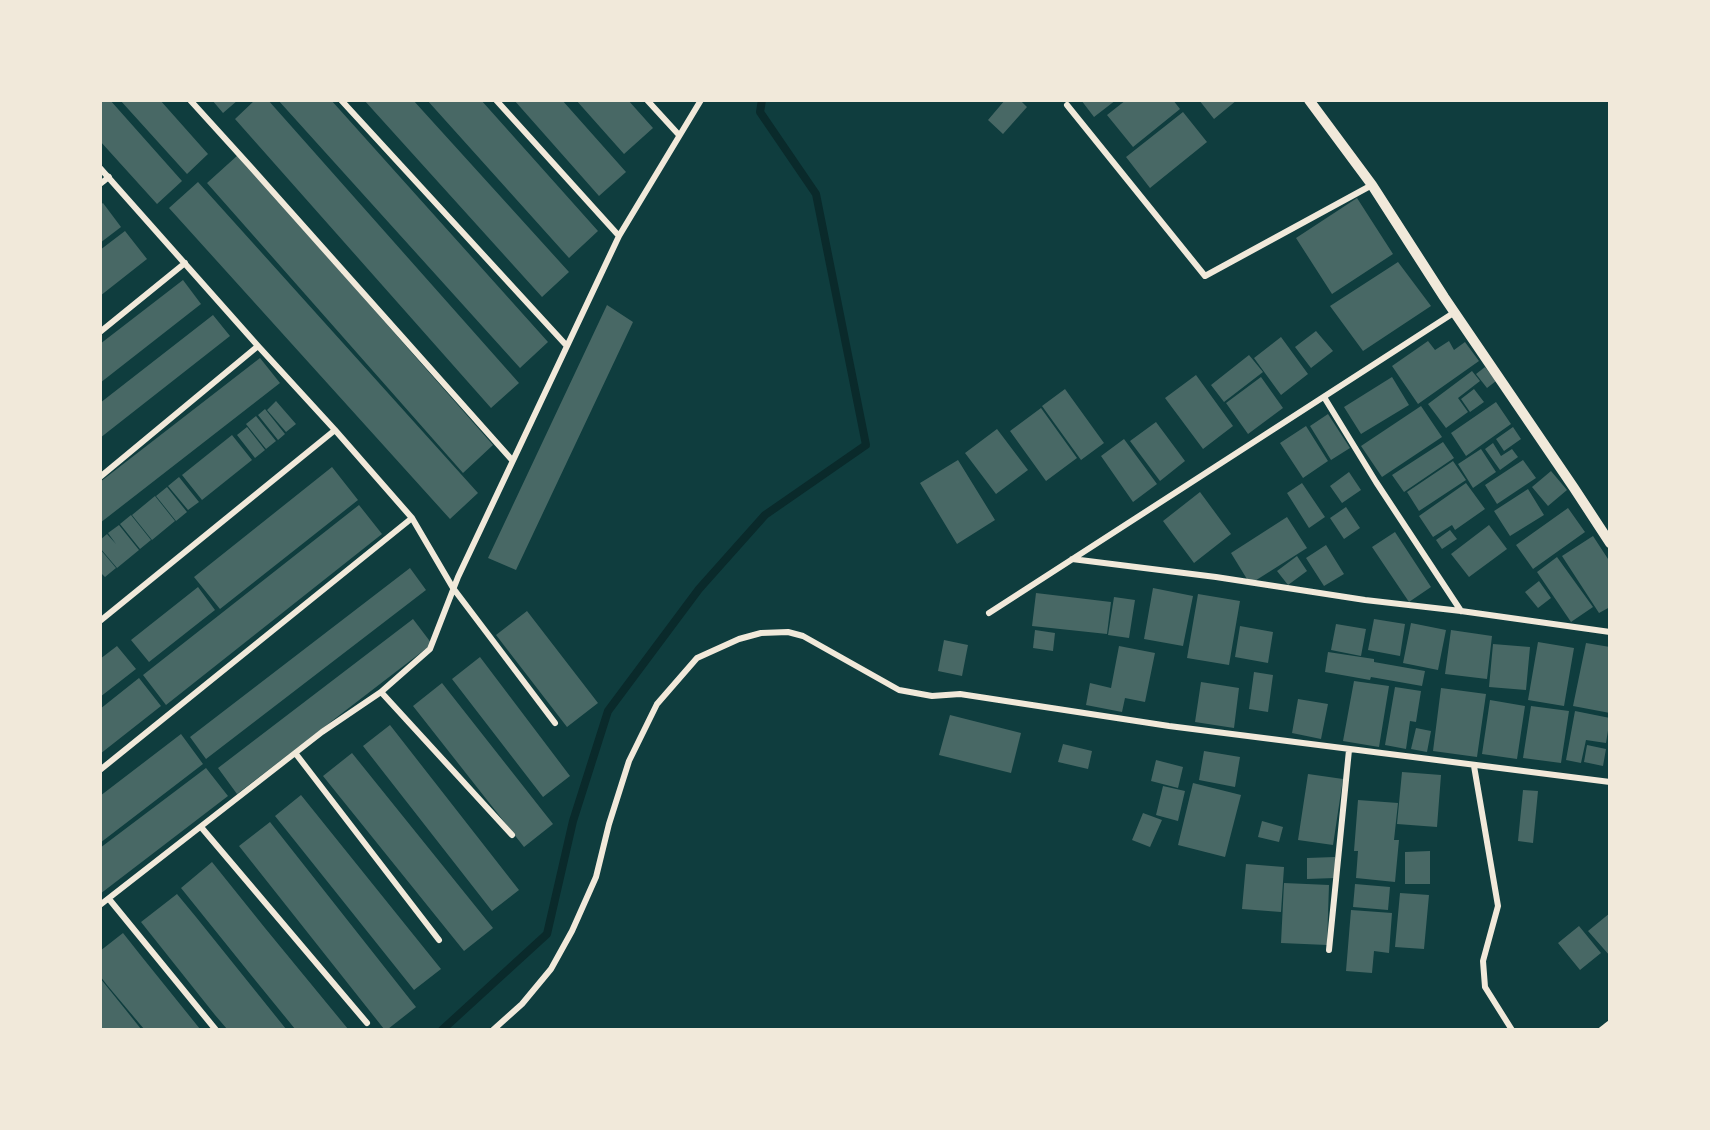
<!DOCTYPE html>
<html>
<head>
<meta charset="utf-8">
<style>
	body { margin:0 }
	#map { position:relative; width:1710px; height:1130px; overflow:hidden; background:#0f3d3e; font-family:Georgia,serif }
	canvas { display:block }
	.frame { position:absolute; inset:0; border:102px solid #f1e9da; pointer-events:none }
</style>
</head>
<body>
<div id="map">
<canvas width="1710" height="1130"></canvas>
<div class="frame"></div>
</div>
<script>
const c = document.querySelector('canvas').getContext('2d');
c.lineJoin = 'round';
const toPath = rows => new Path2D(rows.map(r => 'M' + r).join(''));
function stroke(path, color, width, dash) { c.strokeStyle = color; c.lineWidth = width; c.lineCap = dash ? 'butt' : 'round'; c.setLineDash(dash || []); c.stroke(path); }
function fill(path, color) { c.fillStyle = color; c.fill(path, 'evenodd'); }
const stream = toPath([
	[442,1030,547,934,573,821,608,711,699,589,765,515,866,445,816,194,760,112,762,100]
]);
const building = toPath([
	[100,100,110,100,182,181,157,204,100,141],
	[120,100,160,100,208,154,187,174],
	[212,100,238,100,223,113],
	[255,100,268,100,519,383,491,408,235,119],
	[278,100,331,100,548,342,520,368],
	[364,100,413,100,569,272,542,297],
	[427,100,481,100,598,231,569,258],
	[514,100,562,100,626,172,599,196],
	[576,100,628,100,653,128,624,154],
	[1005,100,1020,100,1027,107,1003,134,988,120],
	[1081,100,1116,100,1094,117],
	[1126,100,1173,100,1180,109,1133,147,1107,115],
	[1199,100,1237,100,1214,119],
	[1183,112,1207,142,1150,188,1126,157],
	[238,155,493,445,463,473,207,183],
	[198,182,478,493,450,519,169,208],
	[1357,198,1393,254,1332,294,1296,238],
	[103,203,121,227,100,243,100,205],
	[125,231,147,259,100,296,100,250],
	[1398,262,1431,306,1363,351,1330,306],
	[183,280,201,304,100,383,100,344],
	[607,305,633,322,516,570,488,558],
	[213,315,230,336,100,438,100,403],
	[1316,331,1333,351,1311,368,1295,347],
	[1281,337,1308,374,1281,395,1254,358],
	[1428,341,1435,350,1449,341,1454,350,1465,342,1479,361,1418,404,1392,366],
	[1249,355,1263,372,1224,402,1211,385],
	[260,358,280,383,100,523,100,482],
	[1485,367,1496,381,1487,388,1476,374],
	[1472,371,1480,381,1458,398,1468,412,1446,428,1428,404],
	[1196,375,1233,426,1203,449,1165,398],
	[1261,377,1283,408,1248,434,1226,403],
	[1392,377,1409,405,1361,434,1344,407],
	[1065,389,1104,443,1081,460,1042,406],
	[1474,389,1484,402,1470,412,1461,399],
	[276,401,296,424,286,432,267,410],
	[1496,402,1511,424,1466,456,1451,433],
	[1421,406,1442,437,1382,477,1361,446],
	[1041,408,1077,458,1046,481,1010,431],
	[265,409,285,434,278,440,258,415],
	[1328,414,1350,448,1331,460,1310,426],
	[256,416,276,441,266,449,246,424],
	[1156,422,1185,461,1160,481,1130,441],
	[1306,426,1328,461,1303,478,1280,443],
	[247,427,265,450,255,458,237,435],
	[1513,427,1521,439,1504,451,1496,439],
	[997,429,1028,470,996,494,965,453],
	[232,435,252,460,202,500,182,475],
	[1124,439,1157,484,1133,502,1101,456],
	[1443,442,1454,458,1404,492,1392,475],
	[1493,443,1501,456,1512,449,1518,457,1500,470,1485,449],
	[1481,449,1496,472,1473,488,1458,464],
	[958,460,995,520,957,544,920,483],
	[1523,460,1536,478,1497,504,1485,485],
	[1453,461,1466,480,1419,511,1407,492],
	[332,467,358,500,220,609,194,577],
	[1551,471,1567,490,1548,506,1532,487],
	[1349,472,1361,490,1342,503,1330,486],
	[179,477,199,502,188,510,168,486],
	[1302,483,1325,517,1309,528,1287,493],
	[1466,483,1485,509,1455,530,1452,525,1433,537,1419,516],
	[167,487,187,512,176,521,156,496],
	[1528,489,1544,515,1510,536,1494,511],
	[1200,492,1231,534,1194,563,1163,521],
	[155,496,175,521,152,540,132,515],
	[359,505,382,534,166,705,143,675],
	[1346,507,1360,528,1344,539,1330,518],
	[1568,508,1585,532,1533,569,1516,545],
	[131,515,151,540,140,549,120,524],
	[1287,517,1307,548,1250,584,1231,553],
	[119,525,139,550,117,568,100,548,100,540,107,534,116,544,108,533],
	[1489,525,1507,549,1469,577,1451,554],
	[1450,530,1457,539,1442,549,1436,540],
	[1395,532,1431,587,1409,602,1372,547],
	[1593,536,1610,562,1610,607,1599,613,1562,556],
	[1326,545,1344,574,1324,586,1306,558],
	[100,549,116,568,105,577,100,572],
	[1297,556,1307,571,1288,585,1277,571],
	[1557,557,1593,607,1571,622,1537,572],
	[410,568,426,590,206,759,190,737],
	[1539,581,1551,598,1538,608,1525,592],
	[198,587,215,610,149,662,131,640],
	[1153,588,1193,596,1183,646,1144,639],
	[1036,593,1111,602,1107,634,1032,626],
	[1198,594,1240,601,1229,665,1187,658],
	[1114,597,1135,600,1129,638,1108,635],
	[527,611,598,703,567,727,496,635],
	[413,619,432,644,237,794,218,768],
	[1374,619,1405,624,1400,656,1368,650],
	[1411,623,1446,630,1438,670,1403,663],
	[1336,624,1366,629,1361,656,1331,650],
	[1240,626,1273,632,1268,663,1235,657],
	[1035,630,1055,633,1053,651,1033,648],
	[1451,630,1492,636,1487,679,1445,674],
	[944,640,968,645,962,676,938,671],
	[1538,642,1574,648,1564,706,1528,700],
	[1586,643,1610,647,1610,713,1573,706],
	[1493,644,1530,647,1526,690,1489,687],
	[117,646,136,669,100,697,100,659],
	[1119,646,1155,653,1145,702,1125,698,1122,712,1086,705,1090,683,1111,688],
	[1328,652,1374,659,1374,662,1425,671,1422,686,1371,677,1370,680,1325,672],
	[480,657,570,776,543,797,452,679],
	[1254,672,1273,675,1268,712,1249,709],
	[139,678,161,706,100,754,100,709],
	[1354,681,1389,686,1379,747,1343,741],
	[1201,682,1239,688,1234,728,1195,722],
	[442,683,553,824,524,847,413,706],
	[1395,687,1421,691,1416,722,1410,721,1406,749,1385,745],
	[1441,688,1486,694,1477,757,1433,751],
	[1298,699,1328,704,1321,739,1292,733],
	[1490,700,1525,706,1517,759,1482,754],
	[1531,706,1569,711,1561,763,1523,758],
	[1575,711,1610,718,1606,743,1586,740,1581,763,1566,760],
	[950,715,1021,733,1011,773,939,755],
	[390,725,519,890,492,911,363,746],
	[1416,728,1431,731,1427,752,1411,749],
	[181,734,203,764,100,843,100,796],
	[1063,744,1092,751,1088,769,1058,762],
	[1587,745,1606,749,1603,766,1584,762],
	[1204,751,1240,757,1235,787,1199,780],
	[352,753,493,928,464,951,323,776],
	[1156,760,1183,767,1178,788,1151,781],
	[206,768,228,796,100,894,100,848],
	[1402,772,1441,775,1437,827,1397,824],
	[1308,774,1343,779,1333,845,1298,840],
	[1193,783,1241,795,1225,857,1178,845],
	[1163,786,1185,791,1178,821,1156,815],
	[1523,790,1538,791,1533,843,1518,841],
	[301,795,441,969,414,990,275,816],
	[1358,800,1398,803,1394,840,1399,840,1395,882,1356,878,1358,851,1354,851],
	[1143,813,1162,820,1150,847,1132,840],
	[1262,821,1283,827,1279,842,1258,837],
	[270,822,416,1007,388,1029,384,1029,239,846],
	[1430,851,1430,884,1405,884,1405,852],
	[1335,857,1335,878,1307,879,1307,858],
	[212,862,265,928,348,1029,295,1029,251,975,181,888],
	[1246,864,1284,867,1281,912,1242,909],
	[1284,883,1329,885,1327,945,1281,943],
	[1355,884,1390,887,1388,910,1353,907],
	[1400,893,1429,895,1424,949,1395,947],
	[177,894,196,917,286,1029,227,1029,215,1015,141,922],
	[1351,910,1392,913,1389,953,1374,951,1372,973,1346,971],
	[1610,913,1610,956,1588,931],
	[1579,926,1601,953,1580,970,1558,943],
	[123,933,142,957,200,1029,144,1029,107,985,100,976,100,951],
	[100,978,125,1009,141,1029,100,1029]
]);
const minor = toPath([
	[190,100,249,165,512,460],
	[341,100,566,345],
	[496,100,619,236],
	[647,100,679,135],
	[1067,105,1205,276,1372,185],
	[100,168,258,346,335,430,412,518,453,588,555,723],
	[100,184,109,177],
	[100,332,185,263],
	[1324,397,1376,482,1461,611],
	[100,477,258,346],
	[1072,559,1216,577,1365,600,1461,611,1610,632],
	[989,613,1455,312],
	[100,621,335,430],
	[381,692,512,835],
	[296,754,439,940],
	[1474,766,1498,906,1483,961,1485,987,1512,1030],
	[100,770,412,518],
	[201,827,367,1023],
	[109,899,216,1030],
	[100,905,322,732,381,692,430,649,458,577,619,236,701,100],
	[1329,950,1349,750],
	[493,1030,522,1004,551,969,572,931,596,877,609,824,629,761,657,704,697,658,739,639,761,633,788,632,803,636,899,690,932,696,960,694,1169,726,1610,782],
	[1601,1030,1610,1023]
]);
const tertiary = toPath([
	[1309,100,1372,185,1444,297,1574,488,1610,543]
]);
stroke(stream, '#0a2a2b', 8);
fill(building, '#486865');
stroke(minor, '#f1e9da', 6);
stroke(tertiary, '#f1e9da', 10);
</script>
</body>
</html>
